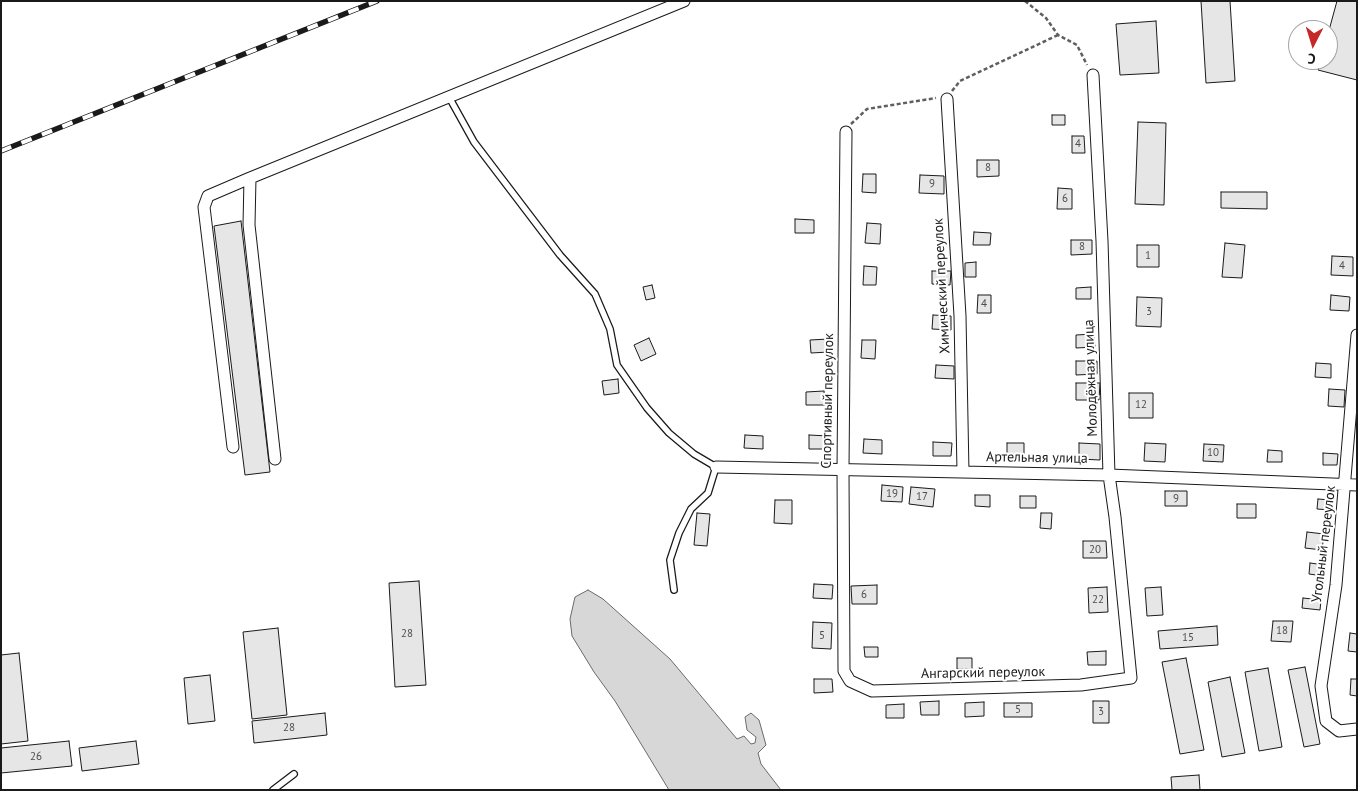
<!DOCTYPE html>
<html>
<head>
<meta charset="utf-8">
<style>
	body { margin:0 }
	#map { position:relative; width:1358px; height:791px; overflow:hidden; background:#fff; font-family:"PT Sans",sans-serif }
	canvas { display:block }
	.frame { position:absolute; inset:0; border:2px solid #1a1a1a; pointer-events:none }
	.north { position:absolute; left:1288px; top:20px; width:50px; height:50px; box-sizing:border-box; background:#fff; border:1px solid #a3a3a3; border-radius:50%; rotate:185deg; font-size:14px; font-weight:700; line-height:20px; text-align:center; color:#1a1a1a }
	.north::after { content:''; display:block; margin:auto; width:18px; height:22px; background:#c62828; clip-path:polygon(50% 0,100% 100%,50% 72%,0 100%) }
</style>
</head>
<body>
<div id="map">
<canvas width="1358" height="791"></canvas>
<div class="frame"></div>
<div class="north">С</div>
</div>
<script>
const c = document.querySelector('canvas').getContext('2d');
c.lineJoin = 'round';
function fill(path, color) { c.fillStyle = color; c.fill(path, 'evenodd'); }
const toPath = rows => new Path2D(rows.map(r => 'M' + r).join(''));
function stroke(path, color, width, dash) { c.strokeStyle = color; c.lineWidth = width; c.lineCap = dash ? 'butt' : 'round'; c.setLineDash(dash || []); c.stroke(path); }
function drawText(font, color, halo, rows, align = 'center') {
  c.font = font + ' "PT Sans",sans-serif'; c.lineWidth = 4; c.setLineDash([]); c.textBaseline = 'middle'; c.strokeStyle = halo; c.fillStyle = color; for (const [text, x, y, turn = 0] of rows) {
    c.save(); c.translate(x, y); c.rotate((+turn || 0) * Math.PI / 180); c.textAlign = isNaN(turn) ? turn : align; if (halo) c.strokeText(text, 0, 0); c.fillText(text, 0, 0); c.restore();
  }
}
const water = toPath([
	[588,590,603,599,670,659,737,739,744,736,751,744,755,743,756,737,747,730,745,717,751,713,759,720,766,745,758,753,761,764,781,790,669,790,615,701,594,672,572,636,570,619,575,597,588,590]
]);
const building = toPath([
	[1201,1,1230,1,1235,81,1206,83,1201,1],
	[1337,1,1357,1,1357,80,1318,70,1321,60,1328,60,1328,34,1337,1],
	[1156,21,1159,73,1120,75,1116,24,1156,21],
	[1052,115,1065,115,1065,125,1052,125,1052,115],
	[1138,122,1166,123,1164,205,1135,204,1138,122],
	[1072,136,1084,136,1085,153,1072,153,1072,136],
	[977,160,999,160,999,176,977,177,977,160],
	[863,174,876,174,876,193,862,192,863,174],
	[920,175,944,176,944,194,919,193,920,175],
	[1058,188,1072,189,1072,209,1057,209,1058,188],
	[1221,192,1267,192,1267,209,1221,208,1221,192],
	[795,219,814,220,814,233,795,233,795,219],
	[241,221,270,472,245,475,214,226,241,221],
	[867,223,881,224,880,244,865,243,867,223],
	[974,232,991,233,990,245,973,245,974,232],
	[1071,240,1092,240,1092,254,1071,255,1071,240],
	[1225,243,1245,245,1242,278,1222,277,1225,243],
	[1137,245,1159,245,1159,267,1137,267,1137,245],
	[1332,256,1353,257,1353,276,1331,275,1332,256],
	[976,262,976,277,965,277,965,263,976,262],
	[864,266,877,267,876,285,863,285,864,266],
	[932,271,951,271,950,285,932,284,932,271],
	[652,285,655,298,646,300,643,287,652,285],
	[1091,287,1091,299,1076,299,1076,288,1091,287],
	[978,295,991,295,991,313,977,313,978,295],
	[1331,295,1350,297,1349,311,1330,310,1331,295],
	[1137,297,1162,298,1161,327,1136,326,1137,297],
	[933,315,951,316,951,330,932,329,933,315],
	[1094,334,1095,347,1076,348,1076,335,1094,334],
	[649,338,656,354,641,361,634,345,649,338],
	[829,339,829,352,811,353,810,340,829,339],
	[862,340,876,340,875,359,861,358,862,340],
	[1076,361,1097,361,1097,374,1076,375,1076,361],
	[1316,363,1331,364,1331,378,1315,377,1316,363],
	[936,365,954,366,954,379,935,378,936,365],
	[618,379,619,393,604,395,602,381,618,379],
	[1076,383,1100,383,1099,400,1076,400,1076,383],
	[1329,389,1345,390,1344,407,1328,406,1329,389],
	[824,391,825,405,806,405,806,392,824,391],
	[1129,393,1153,393,1153,418,1129,418,1129,393],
	[745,435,763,436,763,449,744,448,745,435],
	[809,435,828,436,827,449,809,449,809,435],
	[864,439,882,440,882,454,863,453,864,439],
	[933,442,952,443,951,456,933,456,933,442],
	[1007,443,1024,443,1024,456,1007,455,1007,443],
	[1079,443,1100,444,1100,460,1079,459,1079,443],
	[1145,443,1166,444,1165,462,1144,461,1145,443],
	[1204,444,1224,445,1223,462,1203,461,1204,444],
	[1268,450,1282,451,1282,462,1267,462,1268,450],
	[1323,453,1338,454,1337,465,1323,465,1323,453],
	[882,485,903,487,902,502,881,501,882,485],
	[911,487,935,489,933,507,909,504,911,487],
	[1165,491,1187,491,1187,506,1165,506,1165,491],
	[975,495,990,495,990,507,975,506,975,495],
	[1020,496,1036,496,1036,508,1020,508,1020,496],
	[1318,499,1331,500,1331,510,1317,509,1318,499],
	[775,500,792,500,792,524,774,523,775,500],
	[1237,504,1256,504,1256,518,1237,518,1237,504],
	[697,513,710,514,707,546,694,545,697,513],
	[1041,513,1052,513,1051,529,1040,528,1041,513],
	[1307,532,1324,534,1322,550,1305,548,1307,532],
	[1083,541,1106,541,1107,558,1083,558,1083,541],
	[1310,563,1325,565,1323,576,1309,574,1310,563],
	[419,581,426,685,395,687,389,583,419,581],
	[814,584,833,585,832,599,813,598,814,584],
	[877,585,877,604,852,604,851,586,877,585],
	[1107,587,1108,612,1089,613,1088,588,1107,587],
	[1161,587,1163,615,1147,616,1145,588,1161,587],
	[1303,598,1321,600,1320,610,1302,608,1303,598],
	[1273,621,1293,621,1291,642,1271,641,1273,621],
	[813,622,832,623,831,649,812,648,813,622],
	[1217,626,1218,645,1160,649,1158,631,1217,626],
	[278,628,287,715,252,719,243,632,278,628],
	[1350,633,1357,634,1357,652,1348,651,1350,633],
	[864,647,878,647,878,657,865,657,864,647],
	[1106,651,1106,665,1088,665,1087,652,1106,651],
	[19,653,28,741,1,744,1,655,19,653],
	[957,658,972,658,972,669,957,669,957,658],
	[1186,658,1204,750,1180,754,1162,662,1186,658],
	[1305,667,1320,744,1304,747,1288,670,1305,667],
	[1268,668,1282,747,1259,751,1245,672,1268,668],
	[210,675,215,721,188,724,184,678,210,675],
	[1230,677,1245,753,1222,757,1208,682,1230,677],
	[814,679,832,679,833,692,814,693,814,679],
	[1351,679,1357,679,1357,696,1350,695,1351,679],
	[939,701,939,715,921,715,920,702,939,701],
	[1093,701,1109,701,1109,723,1093,723,1093,701],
	[984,702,984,716,965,717,965,703,984,702],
	[1004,703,1032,703,1032,717,1004,717,1004,703],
	[904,704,904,718,886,718,886,705,904,704],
	[325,713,327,735,254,743,252,721,325,713],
	[69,741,72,766,1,773,1,748,69,741],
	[136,741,139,764,82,771,79,748,136,741],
	[1199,775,1200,790,1172,790,1171,777,1199,775]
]);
const path = toPath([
	[1025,1,1046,18,1058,35,1077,45,1087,65],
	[952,91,960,81,1058,35],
	[851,124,867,109,936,98]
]);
const service = toPath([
	[449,97,474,142,560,255,595,294,610,329,617,365,647,408,669,433,694,454,716,467,708,493,691,509,679,533,670,560,674,590],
	[273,790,294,774]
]);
const minor = toPath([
	[947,99,960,316,963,472],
	[846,132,843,469,844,671,850,681,872,691,1081,685,1131,678,1115,517,1109,475,1102,241,1093,75],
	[1357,335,1336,585,1321,686,1326,721,1339,731,1357,729],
	[233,447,204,207,208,196,250,178],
	[275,459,249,225,250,178,684,1],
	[716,467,1109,475,1357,485]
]);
const rail = toPath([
	[1,151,377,1]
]);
const numberNames = [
	["4",1078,144],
	["8",988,168],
	["9",932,184],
	["6",1065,199],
	["8",1082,247],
	["1",1148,256],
	["4",1342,266],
	["4",984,304],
	["3",1149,312],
	["12",1141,405],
	["10",1213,453],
	["19",892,494],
	["17",922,497],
	["9",1176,499],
	["20",1095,550],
	["6",864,595],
	["22",1098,600],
	["18",1282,631],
	["28",407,634],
	["5",822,636],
	["15",1188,638],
	["5",1018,710],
	["3",1101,712],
	["28",289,728],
	["26",36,757]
];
const streetNames = [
	["Химический переулок",942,286,-93],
	["Молодёжная улица",1091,378,-92],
	["Спортивный переулок",828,401,-89],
	["Артельная улица",1037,458,1],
	["Угольный переулок",1324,544,-83],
	["Ангарский переулок",983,673,-1]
];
fill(water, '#d7d7d7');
stroke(water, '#6a6a6a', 1);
fill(building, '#e6e6e6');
stroke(building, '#1a1a1a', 1);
stroke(service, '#1a1a1a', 8);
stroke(minor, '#1a1a1a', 13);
stroke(path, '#5f5f5f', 2.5, [4, 2.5]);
stroke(service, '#fff', 5.5);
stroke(minor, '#fff', 11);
stroke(rail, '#1a1a1a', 5.5);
stroke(rail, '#fff', 4, [11]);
drawText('11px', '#4d4d4d', null, numberNames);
drawText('14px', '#1a1a1a', '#fff', streetNames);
</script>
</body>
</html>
